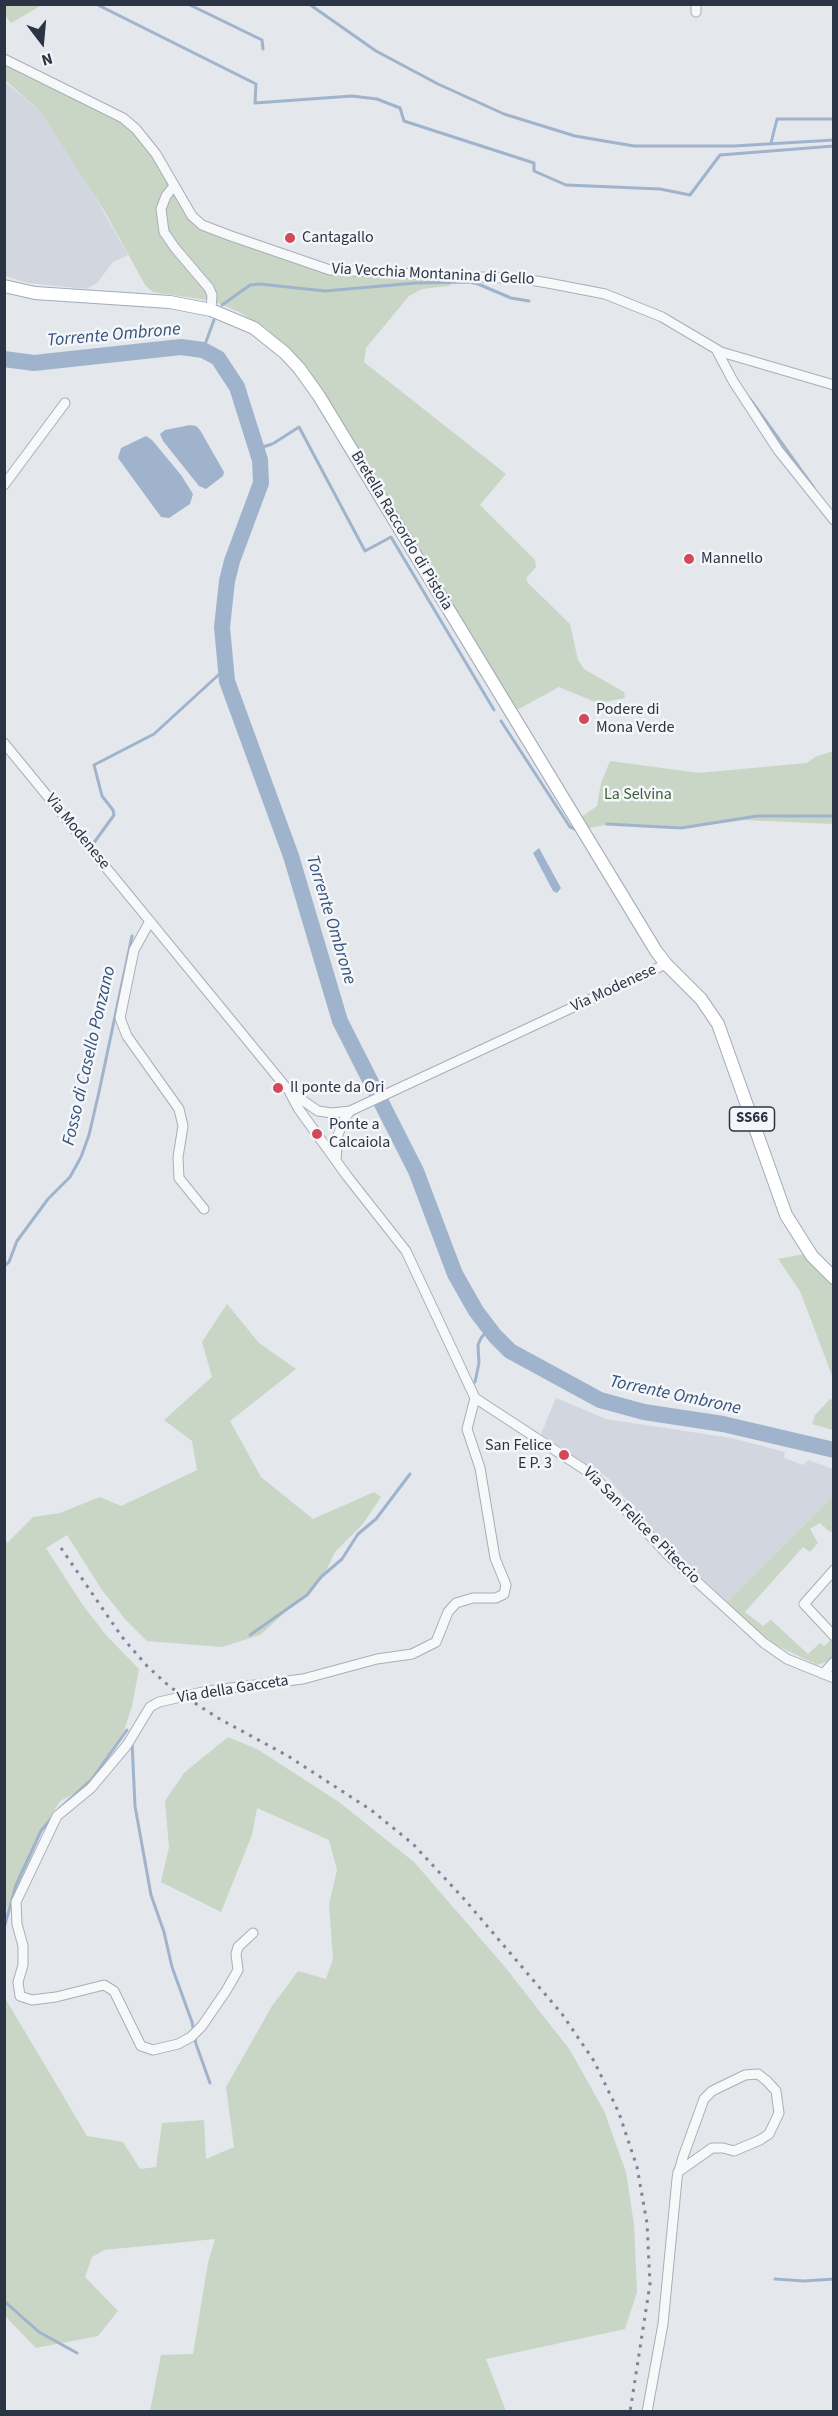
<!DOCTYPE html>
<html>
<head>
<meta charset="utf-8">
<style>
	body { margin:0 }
	#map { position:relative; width:838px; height:2416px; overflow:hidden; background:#e4e7ec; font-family:"Source Sans 3",sans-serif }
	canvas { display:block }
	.frame { position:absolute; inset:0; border:6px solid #2b3445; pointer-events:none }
	.north { position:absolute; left:12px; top:12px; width:60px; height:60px; -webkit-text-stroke:4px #f4f6f9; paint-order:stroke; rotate:164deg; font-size:16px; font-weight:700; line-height:24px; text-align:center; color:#2b3445 }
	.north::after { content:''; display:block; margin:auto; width:21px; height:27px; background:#2b3445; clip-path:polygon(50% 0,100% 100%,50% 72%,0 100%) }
</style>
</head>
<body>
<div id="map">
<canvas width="838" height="2416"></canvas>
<div class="frame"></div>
<div class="north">N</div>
</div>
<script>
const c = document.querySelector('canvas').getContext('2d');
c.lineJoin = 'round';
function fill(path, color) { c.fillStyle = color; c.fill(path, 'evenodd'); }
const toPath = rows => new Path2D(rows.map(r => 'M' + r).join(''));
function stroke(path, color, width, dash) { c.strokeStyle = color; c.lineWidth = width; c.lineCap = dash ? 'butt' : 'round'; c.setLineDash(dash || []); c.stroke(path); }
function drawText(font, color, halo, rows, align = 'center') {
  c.font = font + ' "Source Sans 3",sans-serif'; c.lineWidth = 5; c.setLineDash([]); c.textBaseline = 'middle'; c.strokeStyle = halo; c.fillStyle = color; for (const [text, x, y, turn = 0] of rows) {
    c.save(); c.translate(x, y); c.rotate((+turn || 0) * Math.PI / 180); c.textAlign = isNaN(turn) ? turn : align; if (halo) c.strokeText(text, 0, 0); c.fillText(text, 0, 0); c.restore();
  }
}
const built = toPath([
	[4,81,41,112,78,167,128,255,113,262,97,283,86,289,28,283,5,276],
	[556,1398,606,1419,731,1438,785,1452,784,1458,803,1465,808,1460,833,1469,833,1496,727,1602,647,1525,608,1478,541,1434]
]);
const green = toPath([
	[4,5,5,4,42,5,11,23,5,15],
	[5,64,133,128,174,189,206,226,316,266,452,275,452,283,449,286,422,289,409,296,366,348,364,362,506,474,480,505,535,560,536,567,526,578,528,583,570,624,578,660,584,669,624,692,625,698,598,703,559,687,517,710,336,411,305,367,267,329,239,312,213,301,153,292,145,285,105,212,41,112,5,80],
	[830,752,833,752,833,824,744,820,686,828,612,824,582,829,577,820,597,806,601,783,610,761,699,773,807,763,815,757],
	[804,1254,819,1273,833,1285,833,1378,800,1291,778,1259],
	[227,1304,259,1343,296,1369,230,1421,261,1477,313,1519,374,1492,381,1497,362,1525,335,1552,322,1579,260,1635,222,1647,147,1641,125,1619,102,1590,67,1535,46,1548,82,1604,106,1635,139,1669,132,1706,124,1731,88,1786,60,1801,42,1830,24,1876,5,1912,5,1541,8,1542,33,1517,60,1513,100,1497,121,1506,197,1470,192,1441,164,1420,212,1377,202,1342],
	[830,1399,833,1400,833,1430,812,1424,815,1415],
	[833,1496,833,1531,830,1532,820,1523,810,1529,818,1543,810,1552,803,1547,745,1612,763,1626,771,1620,808,1654,820,1643,824,1646,831,1640,833,1644,833,1656,826,1662,817,1665,776,1645,749,1624,727,1602],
	[228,1737,257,1749,339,1802,414,1862,505,1967,570,2050,604,2111,626,2172,634,2225,637,2292,625,2329,486,2359,506,2411,150,2411,161,2355,193,2354,208,2263,215,2239,104,2250,92,2257,85,2277,118,2311,98,2336,36,2348,5,2316,5,1998,87,2136,123,2142,140,2169,156,2167,162,2123,204,2120,206,2159,234,2147,226,2087,272,2006,298,1971,326,1979,333,1959,329,1904,337,1870,329,1840,257,1808,252,1835,221,1912,161,1882,169,1847,165,1801,184,1773]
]);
const water = toPath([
	[190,425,196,426,200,430,224,472,223,476,206,489,199,486,163,441,160,434,165,430],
	[146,436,152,440,181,475,193,494,190,504,169,518,161,517,118,458,121,448],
	[539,848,561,888,557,893,553,891,533,853]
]);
const stream = toPath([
	[96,4,256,84,255,103,352,96,377,99,400,108,404,121,534,163,534,171,566,185,660,189,690,195,720,155,834,146],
	[188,4,262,40,263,49],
	[309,4,376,51,438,84,504,114,575,136,634,146,734,146,834,140],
	[771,143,777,119,834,119],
	[222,305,250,285,260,284,325,291,416,283,470,282,478,284,511,298,529,301],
	[203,350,214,320],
	[750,399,814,488],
	[274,443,299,427,365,551,391,537,494,710],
	[257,449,272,444],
	[501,721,570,827,575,829],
	[607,824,681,828,757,816,834,816],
	[93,844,114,815,113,810,102,796,94,765,154,734,226,668],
	[4,1266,9,1262,17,1241,48,1199,70,1177,81,1157,89,1135,99,1092,132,936],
	[475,1382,479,1363,478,1345,481,1338,489,1329],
	[250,1635,307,1595,321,1577,342,1559,358,1534,376,1519,410,1474],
	[132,1742,135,1806,151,1895,164,1932,172,1967,192,2022,196,2044,210,2083],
	[60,1808,92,1779,127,1730],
	[4,1928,16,1885,41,1831,54,1815],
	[775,2279,804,2281,834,2279],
	[4,2301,39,2332,77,2353]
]);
const river = toPath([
	[4,359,34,363,181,347,203,350,218,358,237,387,260,460,261,483,232,561,227,581,222,627,227,681,291,856,340,1021,416,1171,455,1274,476,1311,495,1336,510,1351,600,1400,644,1412,723,1424,834,1450]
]);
const minor = toPath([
	[696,4,696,12],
	[4,59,123,118,136,129,156,154,192,216,202,225,231,236,330,270,524,279,548,283,605,294,662,317,716,349,733,381,778,450,834,520],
	[173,187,166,196,161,209,164,232,175,248,209,288,212,295,211,310],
	[716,349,721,352,834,385],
	[4,485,65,403],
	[4,743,289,1091,318,1111,332,1113,350,1111,666,964],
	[150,921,134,950,120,1018,127,1036,179,1109,183,1126,178,1157,179,1178,204,1209],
	[290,1093,298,1108,347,1176,406,1251,475,1398,593,1475,669,1556,764,1643,787,1659,834,1678],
	[336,1159,338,1135,343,1121,350,1111],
	[834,1570,804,1604,834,1636],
	[823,1674,834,1662],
	[253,1933,238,1947,236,1954,238,1970,226,1991,202,2026,191,2037,178,2044,153,2050,141,2046,114,1991,104,1985,56,1997,32,2000,20,1996,18,1982,23,1965,23,1946,17,1924,16,1902,57,1816,91,1788,127,1745,150,1707,159,1702,207,1691,303,1679,377,1659,412,1654,436,1642,448,1612,456,1603,473,1598,496,1598,504,1594,506,1585,495,1558,480,1468,467,1429,475,1398],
	[647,2412,663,2324,677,2179,678,2172,679,2171,683,2157,704,2099,712,2091,745,2075,758,2074,767,2081,776,2091,779,2113,769,2134,760,2140,734,2151,723,2148,712,2148,678,2172]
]);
const major = toPath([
	[4,286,35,293,170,302,211,310,254,328,285,353,299,368,319,396,656,951,666,964,701,999,718,1024,786,1215,812,1256,834,1278]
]);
const rail = toPath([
	[61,1548,122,1637,147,1666,170,1687,218,1718,288,1756,371,1810,413,1844,465,1900,562,2014,594,2061,619,2113,637,2167,647,2223,650,2284,630,2412]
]);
const markers = [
	[290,238,6,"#d1495b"],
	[689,559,6,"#d1495b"],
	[584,719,6,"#d1495b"],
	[278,1088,6,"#d1495b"],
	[317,1134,6,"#d1495b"],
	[564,1455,6,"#d1495b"]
];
const shields = [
	[752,1119,45]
];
const shieldNames = [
	["SS66",752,1119]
];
const poiNames = [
	["Cantagallo",302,238],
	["Mannello",701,559],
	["Podere di",596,710],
	["Mona Verde",596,728],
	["Il ponte da Ori",290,1088],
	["Ponte a",329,1125],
	["Calcaiola",329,1143],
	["San Felice",552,1446,"right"],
	["E P. 3",552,1464,"right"]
];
const streetNames = [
	["Via Vecchia Montanina di Gello",433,275,3],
	["Bretella Raccordo di Pistoia",401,531,59],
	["Via Modenese",77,832,51],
	["Via Modenese",614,989,-25],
	["Via San Felice e Piteccio",641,1526,45],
	["Via della Gacceta",233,1690,-9]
];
const parkNames = [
	["La Selvina",638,795]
];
const waterNames = [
	["Torrente Ombrone",114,336,-5],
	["Torrente Ombrone",330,920,73],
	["Fosso di Casello Ponzano",90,1056,-77],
	["Torrente Ombrone",675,1396,12]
];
fill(built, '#d2d6de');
fill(green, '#c9d6c5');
fill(water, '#9fb4cc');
stroke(stream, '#9fb4cc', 3);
stroke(river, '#9fb4cc', 16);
stroke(minor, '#a9aeb7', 11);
stroke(major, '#a3abb8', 14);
stroke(minor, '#f7f8fa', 9);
stroke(major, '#fff', 12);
stroke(rail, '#7d8696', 3, [3, 6]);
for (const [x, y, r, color] of markers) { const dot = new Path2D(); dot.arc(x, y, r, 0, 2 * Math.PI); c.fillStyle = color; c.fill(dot); stroke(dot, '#f4f6f9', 2); }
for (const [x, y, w] of shields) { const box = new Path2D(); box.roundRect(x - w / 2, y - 12, w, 24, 4.5); c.fillStyle = '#f4f6f9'; c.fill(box); stroke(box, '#2b3445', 1.5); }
drawText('bold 15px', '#2b3445', null, shieldNames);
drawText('16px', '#2b3445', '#f4f6f9', poiNames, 'left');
drawText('16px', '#2b3445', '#f4f6f9', streetNames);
drawText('16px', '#3f6138', '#f4f6f9', parkNames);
drawText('italic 18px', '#34527a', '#f4f6f9', waterNames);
</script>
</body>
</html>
